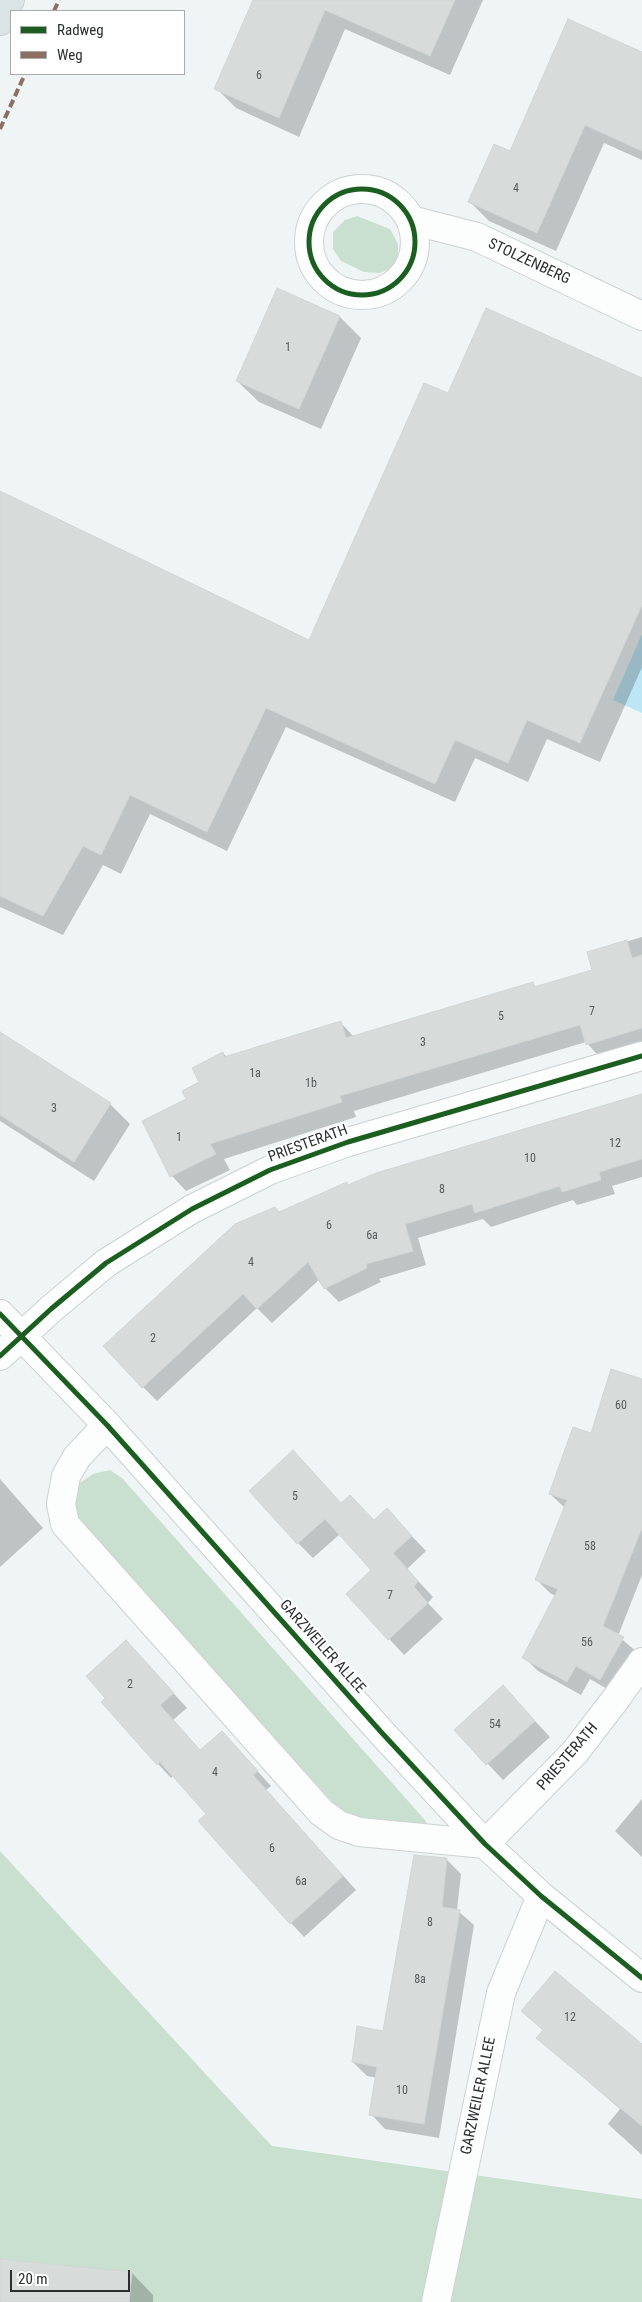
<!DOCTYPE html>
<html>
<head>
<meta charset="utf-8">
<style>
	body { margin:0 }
	#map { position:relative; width:642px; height:2302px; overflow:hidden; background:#eef5f4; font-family:"Roboto Condensed",sans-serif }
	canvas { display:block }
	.legend { position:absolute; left:10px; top:10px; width:175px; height:65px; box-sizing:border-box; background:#fff; border:1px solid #a9abab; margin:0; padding:6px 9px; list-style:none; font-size:15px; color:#292e2e }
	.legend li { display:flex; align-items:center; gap:10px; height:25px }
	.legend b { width:25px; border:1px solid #a9abab }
	.scale { position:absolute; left:10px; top:2270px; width:120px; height:22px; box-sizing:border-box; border:2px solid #292e2e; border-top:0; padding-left:6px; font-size:15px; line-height:18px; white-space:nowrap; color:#292e2e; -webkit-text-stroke:4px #fff; paint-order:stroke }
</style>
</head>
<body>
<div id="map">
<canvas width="642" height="2302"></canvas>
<ul class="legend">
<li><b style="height:6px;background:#1b5e20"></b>Radweg</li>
<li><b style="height:6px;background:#8d6e63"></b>Weg</li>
</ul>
<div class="scale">20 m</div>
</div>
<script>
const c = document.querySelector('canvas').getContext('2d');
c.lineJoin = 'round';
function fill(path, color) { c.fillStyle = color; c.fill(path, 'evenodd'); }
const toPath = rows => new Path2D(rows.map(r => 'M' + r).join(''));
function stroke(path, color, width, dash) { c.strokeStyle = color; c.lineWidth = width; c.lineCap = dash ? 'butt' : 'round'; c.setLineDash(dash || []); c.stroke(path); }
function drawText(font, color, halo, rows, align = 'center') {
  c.font = font + ' "Roboto Condensed",sans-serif'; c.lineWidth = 4; c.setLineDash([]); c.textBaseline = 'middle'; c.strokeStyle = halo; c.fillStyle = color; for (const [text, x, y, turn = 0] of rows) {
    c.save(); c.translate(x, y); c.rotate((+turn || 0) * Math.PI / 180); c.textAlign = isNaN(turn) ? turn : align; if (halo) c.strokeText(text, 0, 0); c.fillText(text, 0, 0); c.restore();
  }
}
const green = toPath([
	[357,216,390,229,398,244,398,260,389,269,380,273,364,272,341,261,333,249,333,232,345,220],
	[110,1470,122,1478,424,1819,428,1825,344,1815,76,1517,74,1499,78,1484,93,1474],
	[0,1851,272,2146,642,2199,642,2302,0,2302]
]);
const water = toPath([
	[642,634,642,713,613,700]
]);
const shadow = toPath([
	[275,0,483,0,450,75,345,29,299,137,236,108,216,88],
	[642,53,642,160,604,143,556,251,489,221,470,202,510,152],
	[278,289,340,317,361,338,321,429,259,402,237,381],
	[642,379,642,667,600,762,547,739,528,782,475,758,455,802,286,727,227,851,150,814,121,874,103,865,63,935,0,907,0,493,309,642,449,395],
	[642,937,642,1048,602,1060,586,1042,354,1111,356,1117,224,1159,230,1170,186,1191,172,1176,144,1122,187,1100,223,1053,227,1057,341,1023,354,1037,532,983,536,987,593,971,588,953],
	[0,1040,110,1104,130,1124,94,1181,0,1121],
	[642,1107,642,1177,612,1186,615,1194,577,1205,573,1200,491,1227,483,1219,418,1238,426,1265,379,1279,381,1282,339,1302,325,1288,320,1279,272,1323,257,1308,157,1401,143,1387,280,1213,347,1183,349,1186],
	[642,1380,642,1575,618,1636,637,1652,614,1693,590,1679,581,1695,538,1671,524,1657,556,1596,550,1593,536,1579,565,1508,550,1494,592,1435],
	[0,1479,43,1528,0,1567],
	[342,1504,375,1521,387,1510,426,1551,407,1569,433,1597,428,1603,443,1619,404,1655,348,1594,373,1571,340,1534,313,1558,298,1543],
	[126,1641,187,1708,173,1720,201,1751,222,1732,271,1786,266,1790,356,1890,304,1937,291,1923,208,1814,174,1775,171,1778,158,1764,107,1698],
	[518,1703,550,1737,503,1780,456,1730],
	[642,1799,642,1857,615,1831],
	[446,1859,461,1874,457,1910,474,1925,439,2138,385,2129,371,2114,377,2078,367,2076,353,2062,384,2032],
	[523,2011,642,2046,642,2155,608,2124,620,2109,538,2038,544,2031],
	[0,2260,132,2273,153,2295,153,2302,0,2302]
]);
const building = toPath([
	[253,0,455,0,430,56,325,10,279,118,214,89,253,0],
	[568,19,642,52,642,151,585,125,537,233,468,202,494,144,510,151,568,19],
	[277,288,340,316,299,409,236,381,277,288],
	[486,308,642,378,642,605,580,743,527,720,508,763,455,740,435,784,266,708,207,832,130,795,101,855,83,846,43,916,0,896,0,491,309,640,424,383,448,393,486,308],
	[627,940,632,958,642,955,642,1028,586,1045,580,1025,340,1096,342,1102,210,1144,216,1154,170,1177,142,1121,186,1099,182,1091,199,1082,192,1068,223,1052,224,1057,341,1021,346,1038,533,982,534,987,592,970,587,952,627,940],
	[0,1032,111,1103,74,1162,0,1115,0,1032],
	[642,1094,642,1159,599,1172,601,1180,562,1192,560,1186,475,1213,472,1204,405,1224,413,1251,366,1264,367,1268,324,1289,308,1262,257,1309,243,1294,142,1388,103,1346,235,1224,275,1207,279,1212,347,1182,348,1185,376,1173,642,1094],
	[611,1369,642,1379,642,1528,603,1626,624,1637,600,1680,576,1666,567,1682,522,1658,558,1589,535,1580,567,1500,549,1494,573,1427,591,1433,611,1369],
	[293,1450,341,1503,350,1495,374,1520,387,1508,412,1536,393,1553,418,1581,414,1587,428,1603,388,1640,346,1594,371,1570,325,1519,297,1544,249,1491,293,1450],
	[126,1640,174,1693,160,1705,200,1750,222,1731,258,1771,253,1775,343,1876,290,1924,198,1821,206,1814,160,1762,157,1765,101,1702,105,1698,86,1676,126,1640],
	[503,1685,535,1721,486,1765,454,1730,503,1685],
	[414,1855,447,1858,442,1907,460,1910,424,2124,369,2115,377,2067,352,2062,357,2026,383,2031,414,1855],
	[555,1971,642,2044,642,2126,536,2038,543,2030,521,2011,555,1971],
	[0,2259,132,2272,129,2302,0,2302,0,2259]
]);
const minor = toPath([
	'309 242a53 53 0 1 1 106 0a53 53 0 1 1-106 0Z',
	[411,220,477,237,642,316],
	[0,1314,107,1425,382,1733,485,1844,541,1896,642,1978],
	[0,1356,51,1309,106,1263,192,1209,270,1170,348,1142,642,1056],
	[107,1425,77,1457,66,1476,61,1504,65,1524,321,1812,339,1825,359,1832,485,1844,575,1752,615,1700,642,1662],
	[436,2302,501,1993,541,1896]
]);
const major = toPath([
	[0,21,10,0]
]);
const quiet = toPath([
	[54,11,59,0],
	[0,129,25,74]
]);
const cycleway = toPath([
	'309 242a53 53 0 1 1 106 0a53 53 0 1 1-106 0Z',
	[0,1314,107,1425,382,1733,485,1844,541,1896,642,1978],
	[0,1356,51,1309,106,1263,192,1209,270,1170,348,1142,642,1056]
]);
const numberNames = [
	["6",259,76],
	["4",516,189],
	["1",288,348],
	["7",592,1012],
	["5",501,1017],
	["3",423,1043],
	["1a",255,1074],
	["1b",311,1084],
	["3",54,1109],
	["1",179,1138],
	["12",615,1144],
	["10",530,1159],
	["8",442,1190],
	["6",329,1226],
	["6a",372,1236],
	["4",251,1263],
	["2",153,1339],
	["60",621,1406],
	["5",295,1497],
	["58",590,1547],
	["7",390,1596],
	["56",587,1643],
	["2",130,1685],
	["54",495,1725],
	["4",215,1773],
	["6",272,1849],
	["6a",301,1882],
	["8",430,1923],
	["8a",420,1980],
	["12",570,2018],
	["10",402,2091]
];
const streetNames = [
	["STOLZENBERG",529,262,25],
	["PRIESTERATH",308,1144,-20],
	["GARZWEILER ALLEE",322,1647,48],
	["PRIESTERATH",568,1757,-49],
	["GARZWEILER ALLEE",479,2096,-78]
];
fill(green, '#c9e0d0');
fill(water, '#bde6f5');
fill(shadow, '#0003');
fill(building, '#d7dcdb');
stroke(building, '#d0d6d4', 1);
stroke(minor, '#ccd2d1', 30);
stroke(major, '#ced1d1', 30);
stroke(minor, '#fcfefd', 28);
stroke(major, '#dae4e5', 28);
stroke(quiet, '#8d6e63', 4, [8, 4]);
stroke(cycleway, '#1b5e20', 5);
drawText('12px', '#565b5b', null, numberNames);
drawText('15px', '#292e2e', '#fff', streetNames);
</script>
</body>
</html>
